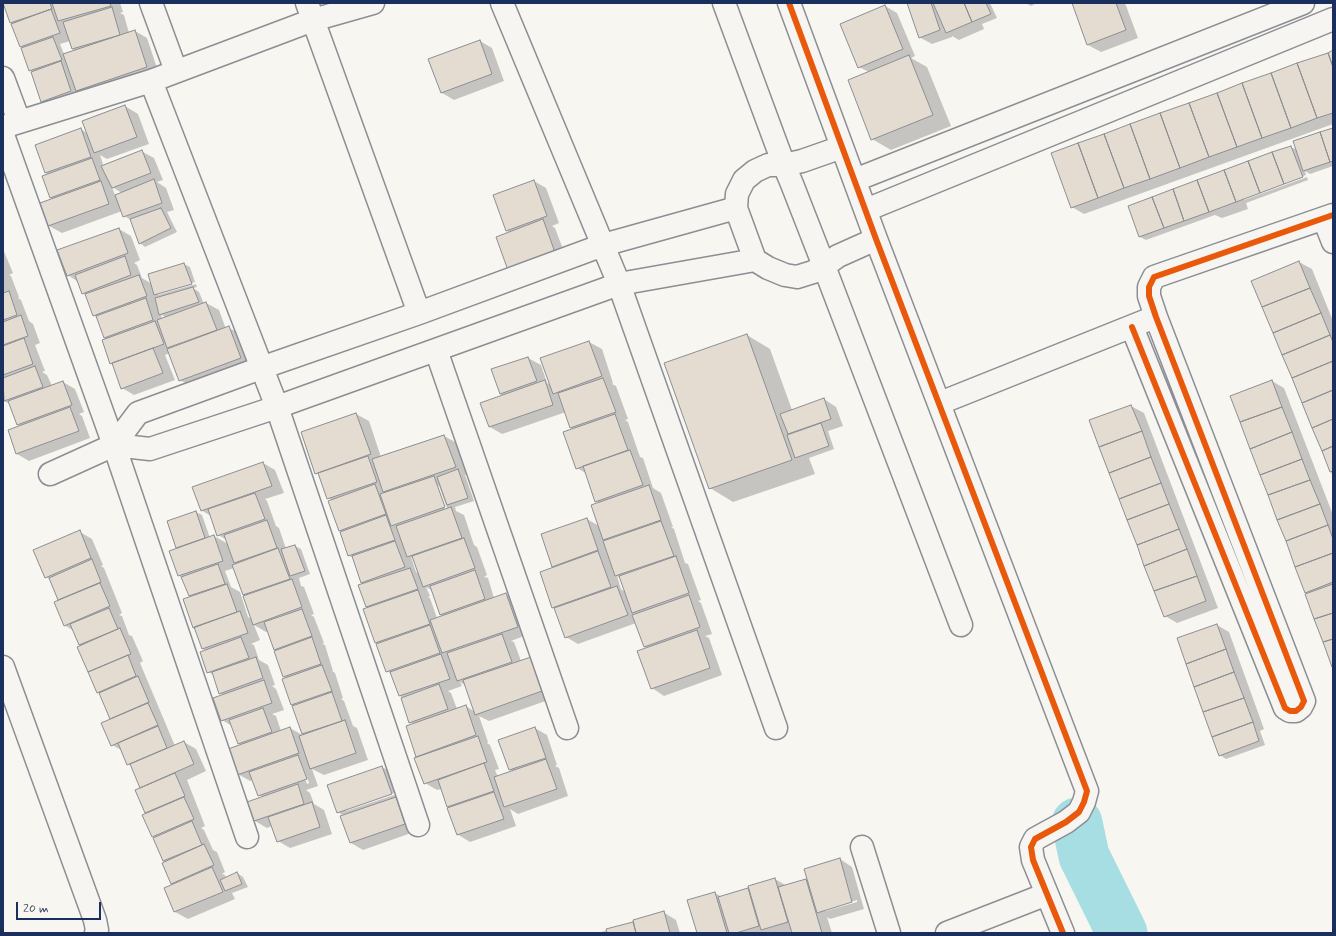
<!DOCTYPE html>
<html>
<head>
<meta charset="utf-8">
<style>
	body { margin:0 }
	#map { position:relative; width:1336px; height:936px; overflow:hidden; background:#f8f6f0; font-family:Mynerve,sans-serif }
	canvas { display:block }
	.frame { position:absolute; inset:0; border:4px solid #1b2f5e; pointer-events:none }
	.scale { position:absolute; left:16px; top:902px; width:85px; height:18px; box-sizing:border-box; border:2px solid #1b2f5e; border-top:0; padding-left:5px; font-size:12px; line-height:14px; white-space:nowrap; color:#1b2f5e; -webkit-text-stroke:3px #fbf7ec; paint-order:stroke }
</style>
</head>
<body>
<div id="map">
<canvas width="1336" height="936"></canvas>
<div class="frame"></div>
<div class="scale">20 m</div>
</div>
<script>
const c = document.querySelector('canvas').getContext('2d');
c.lineJoin = 'round';
function fill(path, color) { c.fillStyle = color; c.fill(path, 'evenodd'); }
const toPath = rows => new Path2D(rows.map(r => 'M' + r).join(''));
function stroke(path, color, width, dash) { c.strokeStyle = color; c.lineWidth = width; c.lineCap = dash ? 'butt' : 'round'; c.setLineDash(dash || []); c.stroke(path); }
const shadow = toPath([
	[4,3,120,3,123,12,120,13,124,15,129,33,135,31,147,38,159,74,54,108,42,101,32,71,30,70,24,48,20,46],
	[70,41,72,49,76,51,64,54,60,44],
	[908,3,990,3,997,18,982,24,984,29,959,40,952,36,952,37,932,44,919,37],
	[1026,3,1037,3,1031,6],
	[1073,3,1125,3,1138,38,1101,52,1088,45],
	[885,6,897,13,915,56,911,58,927,67,951,126,891,150,872,139,869,72,859,67],
	[480,41,492,48,504,81,454,100,442,93],
	[1333,52,1333,124,1084,214,1072,207],
	[125,106,138,114,149,144,107,159,100,155,103,164,101,164,104,165,141,151,154,158,163,180,157,182,166,188,174,210,167,212,177,232,145,247,140,243,131,220,124,216,122,211,62,233,49,226,41,204,53,199,51,198,49,175,46,173,81,129,88,134],
	[112,187,122,193,115,195],
	[1333,129,1333,166,1310,174,1305,171,1306,175,1244,198,1244,200,1307,177,1308,180,1246,203,1248,209,1222,218,1215,215,1146,240,1140,237,1129,206,1291,147,1297,150],
	[534,181,546,188,559,223,552,226,555,228,569,265,507,231],
	[119,229,131,236,140,260,134,263,137,265,142,278,152,284,184,264,190,267,195,282,158,293,158,295,196,284,197,287,193,288,199,292,204,304,206,303,219,310,226,329,229,328,242,335,253,365,192,387,180,380,170,353,165,355,175,380,134,395,122,388,103,341,108,339,105,338,98,318,94,315,86,295,83,293,78,282,68,275],
	[161,314,166,318,162,319],
	[193,338,193,340,175,346,175,344],
	[3,249,13,273,9,275,11,276,19,297,18,298,21,300,29,321,33,324,40,343,35,345,45,371,42,372,47,375,52,386,63,382,75,389,84,412,79,414,82,416,90,438,29,461,17,454,9,431,21,426,18,425,10,404,4,401,3,397],
	[1299,262,1312,269,1333,321,1333,477,1252,281],
	[747,335,770,349,792,410,824,399,836,407,843,426,828,431,834,449,809,458,815,474,733,502,710,488],
	[589,342,602,349,613,383,612,384,616,386,628,419,625,420,628,422,640,457,643,458,653,488,661,493,673,527,671,527,674,529,685,563,688,564,701,600,698,601,701,603,712,634,705,636,709,638,722,675,664,696,652,688,648,648,644,646,636,623,578,644,566,637,556,608,553,607,555,568,553,566,587,519,599,526,600,503,596,501,587,474,577,468,574,429,571,428,566,412,502,434,490,427,504,396,500,394,492,370,528,358,541,365,547,383,551,385],
	[617,576,621,579,625,592,621,589],
	[1272,381,1284,388,1333,515,1333,668,1306,595,1309,594,1306,592],
	[1131,406,1144,413,1218,608,1177,623,1165,616,1091,421],
	[356,414,369,421,381,457,444,436,457,443,468,474,465,475,474,501,455,507,456,511,464,515,474,545,477,547,487,575,484,577,488,578,494,598,506,594,518,601,529,634,511,641,514,642,521,661,531,658,554,698,489,721,479,716,488,742,487,743,490,745,499,769,495,770,498,777,513,772,510,770,535,728,547,735,557,765,555,766,559,768,568,796,518,814,510,809,516,826,470,842,457,834,451,808,448,806,442,789,437,790,425,783,420,757,417,756,414,724,410,722,403,698,400,696,392,674,387,671,379,644,376,642,370,608,367,606,366,584,362,582,354,558,349,556,341,532,343,532,340,530,332,500,328,498,320,475,316,473],
	[437,486,439,486,448,511,446,512],
	[411,557,414,559,420,574,416,572],
	[426,587,433,591,441,614,444,616,437,618,430,598,428,597,430,596],
	[460,682,466,686,475,712,466,706,457,709,451,693,448,691,462,686],
	[263,463,275,470,284,493,265,499,267,501,276,526,279,528,286,549,295,546,301,549,310,574,299,578,301,586,304,587,314,614,311,615,314,617,324,643,322,644,325,645,333,671,332,671,335,673,343,698,341,699,344,701,353,726,357,728,368,760,324,775,312,769,318,786,306,790,310,793,314,804,324,810,332,834,290,848,278,841,272,826,267,828,255,821,263,797,259,795,253,780,250,781,238,774,242,745,239,743,232,726,222,720,223,695,220,693,214,675,208,672,206,651,203,649,184,600,192,597,189,596,183,578,179,576,179,549,177,548,196,512,202,515,210,538,214,536,228,544,227,540,218,535,211,516,201,510],
	[234,568,252,619,248,617,240,592,231,587,225,571],
	[254,625,266,632,268,631,275,649,277,650,284,677,286,678,283,679,304,736,290,728,281,731,276,716,272,714,284,710,276,689,272,686,275,685,268,665,259,660,254,645,251,644,260,640],
	[300,765,302,765,309,783,307,784],
	[80,532,92,539,103,565,101,566,104,568,122,613,119,615,122,616,129,635,132,636,143,661,140,663,175,746,184,742,196,749,206,771,187,780,205,826,201,828,204,830,213,850,217,852,225,872,222,874,225,875,226,878,237,873,243,877,248,887,232,893,235,899,188,919,175,912,165,888,174,884,172,883,154,837,152,836,147,814,137,791,141,789,132,766,128,764,123,751,112,745,112,720,101,694,97,692,74,631,64,625,60,601,51,580,46,577],
	[1217,625,1229,632,1264,729,1260,731,1265,745,1226,759,1220,755],
	[382,767,395,774,417,831,363,850,351,843,344,816,338,812],
	[397,792,397,794,346,811,346,809],
	[840,859,852,867,864,909,830,919,827,917,832,933,793,933,792,931,787,933,698,933,689,900,715,893,722,897,748,889,751,891,775,879,787,886,808,880],
	[857,900,857,902,826,911,826,909],
	[663,912,676,920,680,933,598,933,634,922]
]);
const river = toPath([
	[1077,823,1084,856,1122,933]
]);
const building = toPath([
	[3,3,50,3,52,9,10,23,3,3],
	[52,3,110,3,111,6,58,21,52,3],
	[907,3,931,3,940,30,919,38,907,3],
	[933,3,964,3,972,22,946,33,933,3],
	[964,3,986,3,991,14,972,22,964,3],
	[1072,3,1116,3,1126,30,1087,45,1072,3],
	[885,5,903,49,858,68,840,24,885,5],
	[112,7,120,35,72,49,63,22,112,7],
	[51,9,60,33,20,47,11,24,51,9],
	[135,30,147,67,76,91,63,54,135,30],
	[53,37,62,60,29,71,21,48,53,37],
	[480,40,492,74,441,93,428,59,480,40],
	[1333,50,1333,67,1328,53,1333,50],
	[1328,53,1333,67,1333,113,1317,118,1297,63,1328,53],
	[909,55,933,115,871,140,848,80,909,55],
	[61,61,71,91,41,102,31,72,61,61],
	[1297,63,1317,118,1291,128,1271,73,1297,63],
	[1271,73,1291,128,1262,138,1242,83,1271,73],
	[1242,83,1262,138,1237,147,1217,93,1242,83],
	[1217,93,1237,147,1209,157,1189,103,1217,93],
	[1189,103,1209,157,1180,168,1160,113,1189,103],
	[125,105,137,137,94,153,82,121,125,105],
	[1160,113,1180,168,1150,179,1130,124,1160,113],
	[1130,124,1150,179,1124,188,1104,134,1130,124],
	[81,128,91,157,45,173,35,145,81,128],
	[1333,128,1333,161,1330,162,1320,132,1333,128],
	[1320,132,1330,162,1303,171,1293,141,1320,132],
	[1104,134,1124,188,1098,198,1078,143,1104,134],
	[1078,143,1098,198,1071,208,1051,153,1078,143],
	[1291,146,1303,177,1284,184,1272,152,1291,146],
	[142,150,151,173,112,188,101,166,142,150],
	[1272,152,1284,184,1260,193,1248,161,1272,152],
	[92,158,100,180,50,198,42,176,92,158],
	[1248,161,1260,193,1236,202,1224,170,1248,161],
	[1224,170,1236,202,1209,212,1197,180,1224,170],
	[154,179,162,203,123,217,115,195,154,179],
	[534,180,547,216,506,231,493,195,534,180],
	[1197,180,1209,212,1184,221,1173,189,1197,180],
	[101,181,109,204,48,226,40,203,101,181],
	[1173,189,1184,221,1164,228,1152,197,1173,189],
	[1152,197,1164,228,1139,237,1128,206,1152,197],
	[161,208,171,228,139,244,130,219,161,208],
	[543,219,557,258,510,276,496,237,543,219],
	[119,228,128,253,67,276,57,250,119,228],
	[125,256,131,275,82,294,75,275,125,256],
	[1299,261,1310,288,1262,307,1251,281,1299,261],
	[184,263,192,284,154,295,148,274,184,263],
	[139,275,147,296,93,316,85,294,139,275],
	[193,287,199,302,159,315,155,298,193,287],
	[1310,288,1321,313,1273,333,1262,307,1310,288],
	[9,291,17,315,3,320,3,293,9,291],
	[146,298,153,320,104,338,96,316,146,298],
	[206,302,217,330,167,348,157,320,206,302],
	[1321,313,1330,335,1282,355,1273,333,1321,313],
	[21,315,28,336,3,345,3,322,21,315],
	[155,321,164,344,110,364,102,340,155,321],
	[229,326,241,358,179,381,167,349,229,326],
	[747,334,792,460,709,489,664,363,747,334],
	[1330,335,1333,342,1333,361,1292,378,1282,355,1330,335],
	[24,338,33,364,3,375,3,346,24,338],
	[589,341,602,376,553,394,540,358,589,341],
	[153,348,163,373,121,389,112,363,153,348],
	[528,357,537,381,500,394,491,369,528,357],
	[1333,361,1333,390,1302,403,1292,378,1333,361],
	[35,366,43,387,4,401,3,378,35,366],
	[603,378,616,412,570,428,558,393,603,378],
	[545,380,553,405,489,427,480,403,545,380],
	[1272,380,1282,407,1240,422,1230,396,1272,380],
	[63,381,72,405,17,425,8,401,63,381],
	[1333,390,1333,419,1312,428,1302,403,1333,390],
	[824,398,831,419,788,434,780,414,824,398],
	[1131,405,1142,431,1099,447,1089,420,1131,405],
	[70,407,79,431,16,454,8,430,70,407],
	[1282,407,1292,432,1250,449,1240,422,1282,407],
	[356,413,371,454,315,474,301,432,356,413],
	[615,414,628,450,576,469,563,432,615,414],
	[1333,419,1333,446,1322,451,1312,428,1333,419],
	[821,423,829,446,795,458,787,435,821,423],
	[1142,431,1151,457,1109,473,1099,447,1142,431],
	[1292,432,1302,459,1260,475,1250,449,1292,432],
	[444,435,456,467,383,492,372,459,444,435],
	[1333,446,1333,471,1330,472,1322,451,1333,446],
	[630,450,643,485,595,502,583,466,630,450],
	[368,456,377,482,327,499,318,473,368,456],
	[1151,457,1161,483,1119,499,1109,473,1151,457],
	[1302,459,1310,480,1268,495,1260,475,1302,459],
	[263,462,272,486,201,511,192,487,263,462],
	[458,469,468,498,447,505,437,477,458,469],
	[434,476,445,507,391,526,380,494,434,476],
	[1310,480,1320,504,1277,520,1268,495,1310,480],
	[1161,483,1169,504,1127,520,1119,499,1161,483],
	[375,484,386,514,339,531,328,501,375,484],
	[649,485,661,520,603,540,591,505,649,485],
	[255,493,265,519,217,536,208,509,255,493],
	[1169,504,1179,529,1137,545,1127,520,1169,504],
	[1320,504,1328,525,1286,541,1277,520,1320,504],
	[451,507,462,538,407,557,396,526,451,507],
	[196,511,205,538,176,548,167,521,196,511],
	[386,515,395,540,348,556,340,532,386,515],
	[587,518,598,550,552,567,541,534,587,518],
	[267,520,277,548,234,563,224,535,267,520],
	[661,521,674,556,615,576,603,541,661,521],
	[1328,525,1333,539,1333,553,1295,567,1286,541,1328,525],
	[1179,529,1187,549,1144,566,1137,545,1179,529],
	[80,530,91,558,45,578,33,550,80,530],
	[214,535,223,561,178,576,169,551,214,535],
	[464,538,475,568,423,587,412,556,464,538],
	[395,541,405,567,361,583,352,556,395,541],
	[295,545,305,571,290,576,281,549,295,545],
	[278,548,290,579,243,595,232,565,278,548],
	[1187,549,1197,576,1154,591,1144,566,1187,549],
	[598,551,611,587,552,608,540,572,598,551],
	[1333,553,1333,582,1305,593,1295,567,1333,553],
	[676,556,689,593,632,613,619,576,676,556],
	[92,559,101,582,58,600,49,578,92,559],
	[218,564,225,584,189,596,181,577,218,564],
	[410,568,418,589,366,607,358,585,410,568],
	[475,570,485,599,440,615,430,586,475,570],
	[1197,576,1206,601,1164,617,1154,591,1197,576],
	[292,579,302,607,253,625,243,596,292,579],
	[100,583,110,606,64,626,54,602,100,583],
	[227,584,237,612,193,628,183,599,227,584],
	[1333,584,1333,613,1314,619,1305,594,1333,584],
	[617,586,628,615,565,638,554,608,617,586],
	[418,590,430,624,375,643,363,609,418,590],
	[506,593,518,627,442,653,430,620,506,593],
	[689,595,700,627,644,647,632,615,689,595],
	[109,608,118,629,79,645,70,624,109,608],
	[302,609,312,636,274,650,264,622,302,609],
	[240,611,248,633,202,649,194,627,240,611],
	[1333,613,1333,639,1323,642,1314,619,1333,613],
	[1217,624,1226,649,1186,664,1177,638,1217,624],
	[430,625,440,653,386,672,376,644,430,625],
	[120,628,131,654,88,672,77,647,120,628],
	[697,630,710,668,651,689,637,651,697,630],
	[502,634,512,662,457,681,447,653,502,634],
	[241,637,249,658,207,673,200,652,241,637],
	[312,637,321,664,283,677,274,651,312,637],
	[1333,639,1333,667,1332,667,1323,642,1333,639],
	[1226,649,1234,672,1194,687,1186,664,1226,649],
	[441,654,450,679,399,696,390,672,441,654],
	[128,655,136,676,97,693,88,672,128,655],
	[256,657,263,678,219,694,212,672,256,657],
	[531,657,542,691,475,715,463,680,531,657],
	[322,665,332,691,291,705,282,679,322,665],
	[1234,672,1244,698,1203,712,1194,687,1234,672],
	[138,676,149,702,110,719,99,693,138,676],
	[264,680,272,703,221,721,213,698,264,680],
	[439,684,448,709,409,723,401,698,439,684],
	[332,692,342,721,302,734,292,706,332,692],
	[1244,698,1253,722,1212,737,1203,712,1244,698],
	[148,703,158,725,111,746,101,723,148,703],
	[466,705,476,735,416,757,406,726,466,705],
	[263,708,272,732,238,744,229,720,263,708],
	[345,720,356,753,310,769,299,736,345,720],
	[1253,722,1259,741,1219,756,1212,737,1253,722],
	[158,726,167,748,127,765,118,743,158,726],
	[290,727,299,753,237,775,228,749,290,727],
	[535,727,546,758,509,770,498,740,535,727],
	[478,736,487,762,424,784,414,758,478,736],
	[184,741,194,764,140,788,130,764,184,741],
	[298,755,307,779,258,796,249,772,298,755],
	[546,759,557,789,504,807,494,777,546,759],
	[484,763,494,791,447,807,438,780,484,763],
	[382,766,392,794,337,813,327,785,382,766],
	[175,773,185,796,145,813,135,790,175,773],
	[298,784,304,804,254,821,247,802,298,784],
	[494,792,504,819,457,835,447,808,494,792],
	[184,797,194,819,152,837,142,815,184,797],
	[396,797,405,824,350,843,340,816,396,797],
	[312,802,320,827,277,842,268,817,312,802],
	[192,821,202,845,163,861,153,838,192,821],
	[204,844,214,865,171,884,162,863,204,844],
	[840,858,852,902,817,913,804,869,840,858],
	[212,867,223,892,174,912,164,888,212,867],
	[237,872,242,884,225,891,220,880,237,872],
	[775,878,788,922,761,930,748,886,775,878],
	[806,879,822,933,792,933,778,887,806,879],
	[748,888,759,926,736,933,729,933,718,897,748,888],
	[715,892,727,933,697,933,687,900,715,892],
	[664,911,670,933,636,933,633,920,664,911],
	[633,922,636,933,607,933,606,929,633,922]
]);
const street = toPath([
	[151,3,176,71],
	[307,3,419,313],
	[502,3,619,284,776,728],
	[724,3,784,165,792,184,824,266,961,625],
	[789,3,876,239,1087,791,1084,802,1079,812,1066,822,1035,839,1031,847,1033,860,1063,933],
	[3,78,19,121],
	[151,81,277,407,418,825],
	[3,127,151,81,313,20,373,3],
	[3,135,114,445,247,837],
	[842,147,802,161,784,165,768,165,755,171,744,180,737,194,736,208,755,260,768,268,785,275,797,277,813,272,824,266,838,256,876,239],
	[855,180,1303,3],
	[866,210,1333,19],
	[1324,219,1333,242],
	[1132,327,1285,708,1290,711,1296,711,1301,707,1304,701,1156,317,1149,296,1149,287,1154,277,1333,215],
	[436,350,567,728],
	[940,403,1145,321],
	[114,445,150,449,277,407,619,284,755,260],
	[50,474,114,445,138,413,261,368,419,313,603,245,736,208],
	[3,667,95,920,97,930,96,933],
	[862,847,889,933],
	[947,933,1047,894]
]);
const cycleway = toPath([
	[789,3,876,239,1087,791,1084,802,1079,812,1066,822,1035,839,1031,847,1033,860,1063,933],
	[1132,327,1285,708,1290,711,1296,711,1301,707,1304,701,1156,317,1149,296,1149,287,1154,277,1333,215]
]);
fill(shadow, '#0003');
stroke(river, '#a7dee4', 51);
fill(building, '#e4dcd1');
stroke(building, '#8b8e94', 1);
stroke(street, '#8b8e94', 25);
stroke(street, '#f6f5f1', 22);
stroke(cycleway, '#e8590c', 6);
</script>
</body>
</html>
